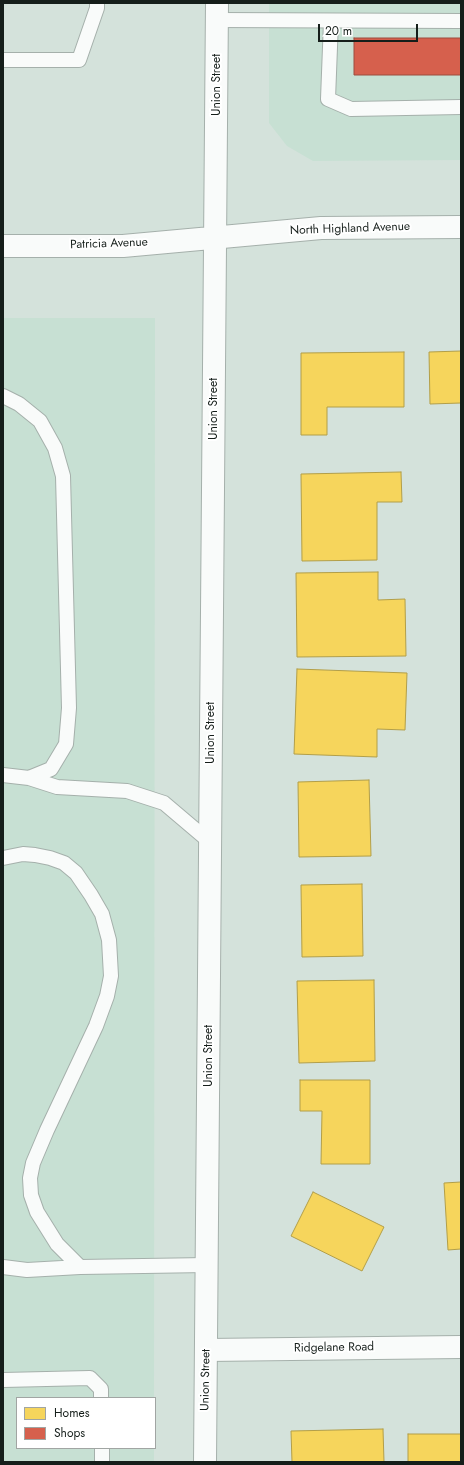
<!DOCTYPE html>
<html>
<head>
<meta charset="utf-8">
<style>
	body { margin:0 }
	#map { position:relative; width:464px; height:1465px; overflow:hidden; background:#d4e2db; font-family:Jost,sans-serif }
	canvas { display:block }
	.frame { position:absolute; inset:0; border:4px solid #151e1a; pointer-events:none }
	.legend { position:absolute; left:16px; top:1397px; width:140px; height:52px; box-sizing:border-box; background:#fff; border:1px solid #a1a5a3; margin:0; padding:5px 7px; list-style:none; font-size:12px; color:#151e1a }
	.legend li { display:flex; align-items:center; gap:8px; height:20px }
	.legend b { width:20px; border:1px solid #a1a5a3 }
	.scale { position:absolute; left:318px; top:24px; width:100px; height:18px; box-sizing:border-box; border:2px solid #151e1a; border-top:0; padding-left:5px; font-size:12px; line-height:14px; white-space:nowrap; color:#151e1a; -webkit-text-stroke:3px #fff; paint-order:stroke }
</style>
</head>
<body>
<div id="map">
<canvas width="464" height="1465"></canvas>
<div class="frame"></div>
<ul class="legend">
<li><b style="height:11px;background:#f6d55c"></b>Homes</li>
<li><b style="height:11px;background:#d6604d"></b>Shops</li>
</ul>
<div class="scale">20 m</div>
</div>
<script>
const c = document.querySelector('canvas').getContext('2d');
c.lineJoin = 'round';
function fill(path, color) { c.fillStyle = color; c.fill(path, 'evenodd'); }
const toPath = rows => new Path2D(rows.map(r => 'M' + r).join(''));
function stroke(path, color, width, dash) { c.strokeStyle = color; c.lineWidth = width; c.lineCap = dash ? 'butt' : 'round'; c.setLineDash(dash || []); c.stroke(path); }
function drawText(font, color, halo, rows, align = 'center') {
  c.font = font + ' Jost,sans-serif'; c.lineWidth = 4; c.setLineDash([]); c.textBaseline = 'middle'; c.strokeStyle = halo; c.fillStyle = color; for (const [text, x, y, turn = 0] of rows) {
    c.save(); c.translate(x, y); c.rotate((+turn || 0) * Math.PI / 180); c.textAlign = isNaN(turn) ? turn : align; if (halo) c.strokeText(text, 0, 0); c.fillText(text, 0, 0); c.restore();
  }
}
const built = toPath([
	[269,3,461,3,461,160,313,161,287,146,269,123],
	[3,318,155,318,154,1398,17,1398,17,1448,154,1448,154,1462,3,1462]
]);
const homes = toPath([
	[461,351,461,403,430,404,429,352,461,351],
	[404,352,404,407,327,407,327,435,301,435,301,353,404,352],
	[401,472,402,502,377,502,377,560,302,561,301,474,401,472],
	[378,572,378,600,405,599,406,656,297,657,296,573,378,572],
	[297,669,407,673,405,730,377,729,377,757,294,754,297,669],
	[369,780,371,856,299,857,298,782,369,780],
	[362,884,363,956,302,957,301,885,362,884],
	[374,980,375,1061,299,1063,297,981,374,980],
	[300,1080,370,1080,370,1164,321,1164,322,1111,300,1111,300,1080],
	[461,1182,461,1249,448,1250,444,1183,461,1182],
	[313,1192,384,1227,362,1271,291,1236,313,1192],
	[383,1429,384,1462,292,1462,291,1431,383,1429],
	[408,1434,461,1434,461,1462,408,1462,408,1434]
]);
const shops = toPath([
	[354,38,461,38,461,75,354,75,354,38]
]);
const service = toPath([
	[217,20,461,21],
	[331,21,328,99,351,109,461,107],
	[3,60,79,60,97,8,97,3],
	[3,396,19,404,40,421,55,448,63,476,69,708,66,744,51,769,29,778,3,775],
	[29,778,57,787,127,791,164,803,210,842],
	[3,858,23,854,35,855,50,858,64,863,76,873,91,895,102,914,109,940,111,976,107,996,96,1026,47,1130,33,1163,30,1178,31,1195,37,1212,57,1244,80,1267],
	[3,1267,27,1270,80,1267,207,1265],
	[3,1380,90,1378,101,1389,101,1398],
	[102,1448,102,1462]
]);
const minor = toPath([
	[207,1350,461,1347]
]);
const tertiary = toPath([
	[3,246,123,246,321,228,461,227],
	[205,1462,217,3]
]);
const streetNames = [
	["Union Street",217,85,-90],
	["North Highland Avenue",350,229,-2],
	["Patricia Avenue",109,244,-2],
	["Union Street",214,409,-90],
	["Union Street",211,733,-90],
	["Union Street",209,1056,-90],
	["Ridgelane Road",334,1348,-1],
	["Union Street",206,1380,-89]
];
fill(built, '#c7e0d3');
fill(homes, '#f6d55c');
stroke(homes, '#b29e48', 1);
fill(shops, '#d6604d');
stroke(shops, '#9c4c3e', 1);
stroke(service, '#a5b0ab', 16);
stroke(minor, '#a5b0ab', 24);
stroke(tertiary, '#a5b0ab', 24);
stroke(service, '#f9fbfa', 14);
stroke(minor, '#f9fbfa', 22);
stroke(tertiary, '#f9fbfa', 22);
drawText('12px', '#151e1a', '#fff', streetNames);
</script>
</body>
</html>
